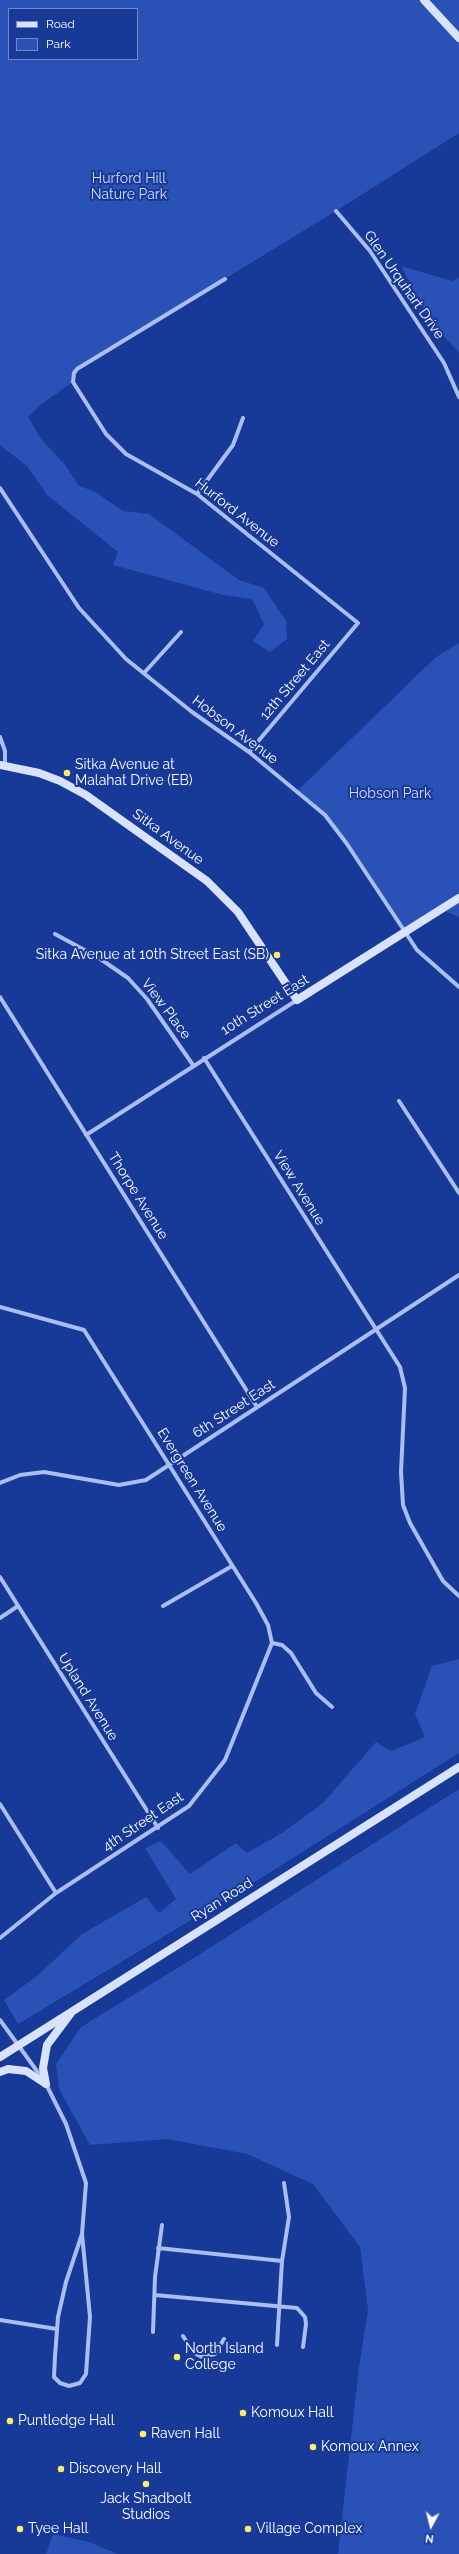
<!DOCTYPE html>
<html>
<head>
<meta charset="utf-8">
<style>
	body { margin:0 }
	#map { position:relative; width:459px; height:2554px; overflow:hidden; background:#173998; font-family:Raleway,sans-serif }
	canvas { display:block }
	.legend { position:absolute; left:8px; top:8px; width:130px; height:52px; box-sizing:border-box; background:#173998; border:1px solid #7488c1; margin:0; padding:5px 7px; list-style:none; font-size:12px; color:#fff }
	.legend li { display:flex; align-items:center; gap:8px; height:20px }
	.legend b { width:20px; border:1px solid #7488c1 }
	.north { position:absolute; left:411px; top:2506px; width:40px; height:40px; -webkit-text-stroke:3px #173998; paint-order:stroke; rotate:187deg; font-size:11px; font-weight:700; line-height:16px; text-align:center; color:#fff }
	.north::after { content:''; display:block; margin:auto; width:14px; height:18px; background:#fff; clip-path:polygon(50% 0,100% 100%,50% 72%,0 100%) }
</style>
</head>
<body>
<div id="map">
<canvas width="459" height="2554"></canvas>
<ul class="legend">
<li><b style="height:5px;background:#d9e2fc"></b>Road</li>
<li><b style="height:11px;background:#2a51b6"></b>Park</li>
</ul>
<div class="north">N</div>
</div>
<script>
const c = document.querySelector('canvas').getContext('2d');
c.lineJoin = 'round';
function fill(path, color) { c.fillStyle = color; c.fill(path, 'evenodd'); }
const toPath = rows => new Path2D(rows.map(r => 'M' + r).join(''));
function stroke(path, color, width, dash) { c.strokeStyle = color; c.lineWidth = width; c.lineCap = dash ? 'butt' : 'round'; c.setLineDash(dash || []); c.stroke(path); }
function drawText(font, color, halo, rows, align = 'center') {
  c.font = font + ' Raleway,sans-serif'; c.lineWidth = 4; c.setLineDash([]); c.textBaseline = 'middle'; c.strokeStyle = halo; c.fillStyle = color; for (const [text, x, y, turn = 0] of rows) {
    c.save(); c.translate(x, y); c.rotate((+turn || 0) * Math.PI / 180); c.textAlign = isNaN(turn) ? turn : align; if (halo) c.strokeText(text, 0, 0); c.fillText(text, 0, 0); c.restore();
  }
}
const green = toPath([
	[0,0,459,0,459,133,336,211,77,369,73,382,40,405,28,417,41,439,66,466,78,485,97,493,123,511,149,514,239,580,264,588,286,621,287,639,270,652,253,641,264,624,252,599,223,595,113,565,118,552,47,495,28,467,0,445],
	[9,9,137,9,137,59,9,59],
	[401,266,452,281,459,277,459,353,428,318],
	[459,643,459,917,441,909,404,933,347,844,325,815,297,791,436,657],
	[459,1659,459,1753,266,1875,18,2024,4,2000,37,1976,82,1934,146,1897,159,1913,176,1899,145,1848,161,1841,190,1874,236,1843,247,1853,282,1833,323,1803,376,1742,391,1751,425,1737,415,1714,432,1666],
	[459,1789,459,2554,338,2554,359,2367,368,2310,360,2247,313,2184,247,2154,167,2139,90,2145,59,2089,56,2064,81,2027,197,1956],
	[53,2534,89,2542,118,2554,46,2554]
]);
const street = toPath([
	[336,211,370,251,444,363,459,397],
	[225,279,77,369,74,373,73,382,106,434,126,454,197,494,358,623,249,752],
	[0,488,79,608,126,659,192,712,249,752,325,815,347,844,417,950,459,987],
	[197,494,233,445,243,418],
	[144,673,181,632],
	[0,737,5,751,5,765],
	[55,934,99,958,128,978,147,999,193,1065],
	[0,997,257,1407],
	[204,1058,400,1367,405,1388,401,1472,403,1505,410,1523,443,1581,459,1596],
	[399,1101,459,1193],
	[86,1135,297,1000],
	[0,1307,84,1330,256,1603,268,1625,272,1643,282,1645,291,1653,316,1693,332,1707],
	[0,1483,20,1475,44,1472,119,1485,146,1480,459,1275],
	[0,1577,158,1828],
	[163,1606,232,1566],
	[0,1618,18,1606],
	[0,1804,56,1893],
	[0,1938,56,1893,189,1806,225,1760,272,1643],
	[0,2020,42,2078],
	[46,2084,66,2124,86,2183,82,2234,90,2317,86,2374,80,2383,69,2386,60,2383,54,2377,55,2356,58,2317,66,2282,82,2234],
	[158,2248,282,2261],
	[155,2295,297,2308,305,2317,306,2324,303,2347],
	[0,2320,57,2329],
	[153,2332,155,2277,162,2225],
	[183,2336,194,2353,202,2357,215,2354,224,2339],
	[277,2345,282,2261,289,2217,284,2183]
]);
const secondary = toPath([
	[424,0,459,38],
	[0,765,39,773,60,781,86,795,207,881,238,912,297,1000,459,898],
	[0,2057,459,1767],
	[0,2072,8,2069,26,2071,46,2084],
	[46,2084,43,2068,47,2045,71,2013]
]);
const markers = [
	[67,773,4,"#ffed6b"],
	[277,955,4,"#ffed6b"],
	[177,2357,4,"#ffed6b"],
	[243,2413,4,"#ffed6b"],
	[10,2421,4,"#ffed6b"],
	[143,2434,4,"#ffed6b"],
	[313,2447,4,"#ffed6b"],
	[61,2469,4,"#ffed6b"],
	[146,2484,4,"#ffed6b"],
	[20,2529,4,"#ffed6b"],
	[248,2529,4,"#ffed6b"]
];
const parkNames = [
	["Hurford Hill",129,179],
	["Nature Park",129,195],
	["Hobson Park",390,794]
];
const streetNames = [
	["Glen Urquhart Drive",404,285,55],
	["Hurford Avenue",237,513,38],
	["12th Street East",295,680,-50],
	["Hobson Avenue",235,730,37],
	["Sitka Avenue",168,837,36],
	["10th Street East",265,1005,-32],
	["View Place",166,1009,53],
	["View Avenue",299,1188,58],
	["Thorpe Avenue",138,1196,58],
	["6th Street East",234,1409,-33],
	["Evergreen Avenue",192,1480,58],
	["Upland Avenue",88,1697,58],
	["4th Street East",143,1822,-34],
	["Ryan Road",222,1900,-32]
];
const poiNames = [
	["Sitka Avenue at",75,765],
	["Malahat Drive (EB)",75,781],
	["Sitka Avenue at 10th Street East (SB)",269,955,"right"],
	["North Island",185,2349],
	["College",185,2365],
	["Komoux Hall",251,2413],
	["Puntledge Hall",18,2421],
	["Raven Hall",151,2434],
	["Komoux Annex",321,2447],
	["Discovery Hall",69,2469],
	["Jack Shadbolt",146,2499,"center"],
	["Studios",146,2515,"center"],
	["Tyee Hall",28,2529],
	["Village Complex",256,2529]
];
fill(green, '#2a51b6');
stroke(street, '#aabef2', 4);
stroke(secondary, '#d9e2fc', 8);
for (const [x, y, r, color] of markers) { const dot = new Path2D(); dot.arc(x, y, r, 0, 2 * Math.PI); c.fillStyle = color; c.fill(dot); stroke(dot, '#173998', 1.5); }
drawText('14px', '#d1defc', '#173998', parkNames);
drawText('14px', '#fff', '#173998', streetNames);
drawText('14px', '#fff', '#173998', poiNames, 'left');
</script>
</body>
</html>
